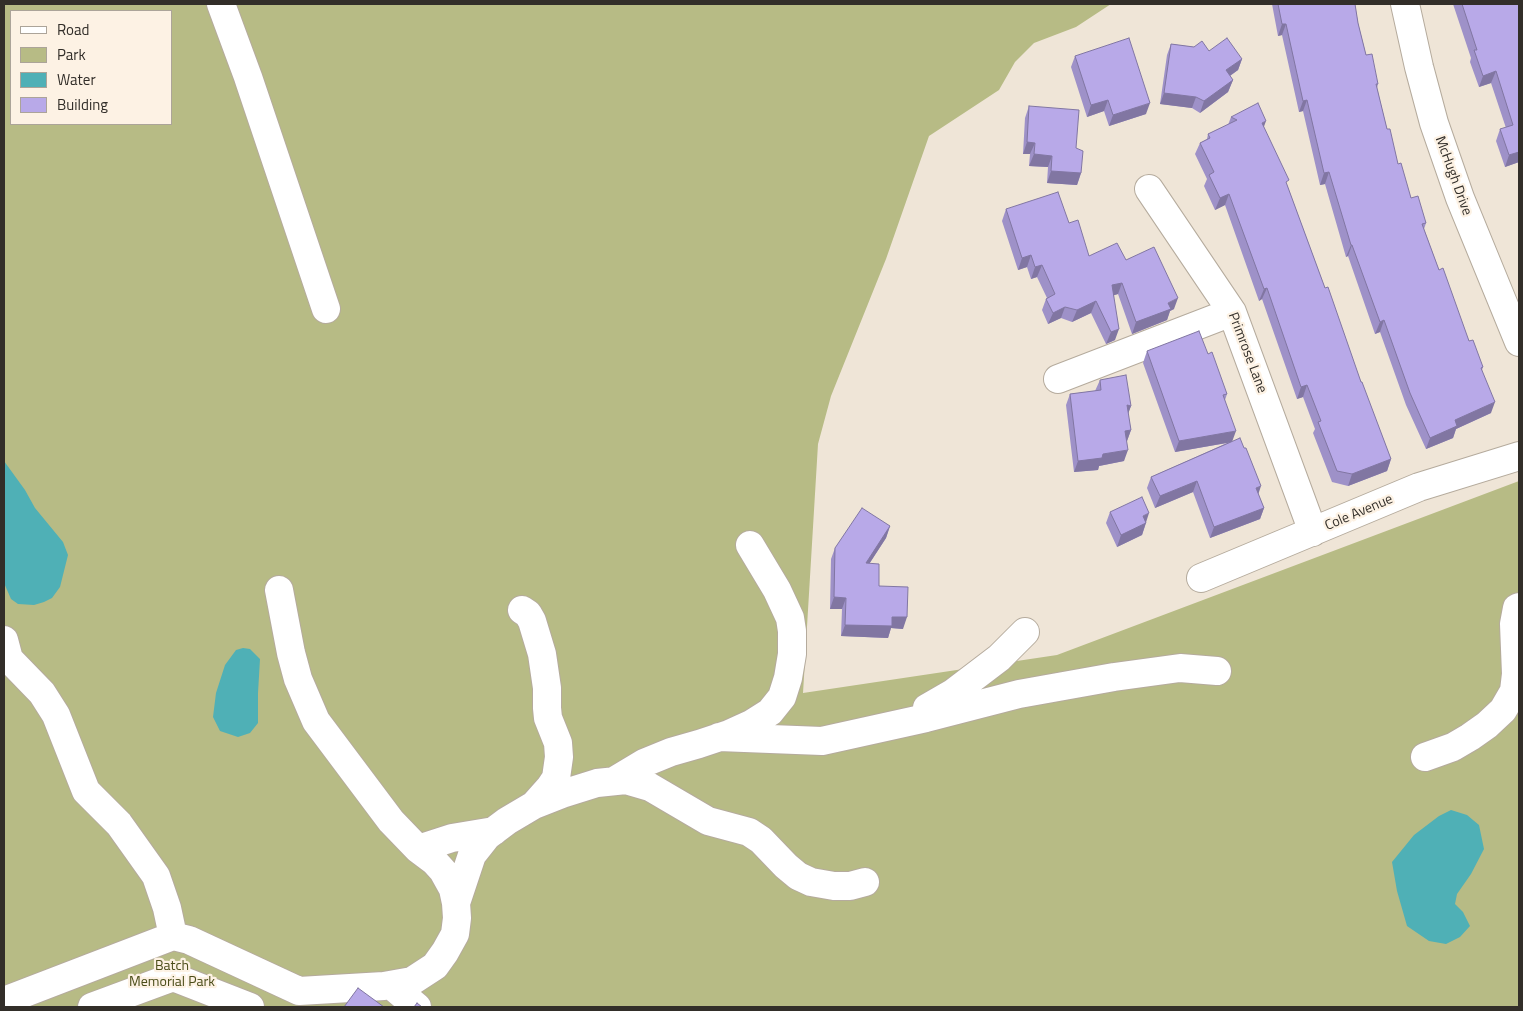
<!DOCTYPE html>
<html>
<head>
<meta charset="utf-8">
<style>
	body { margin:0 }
	#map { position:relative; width:1523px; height:1011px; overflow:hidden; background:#efe5d7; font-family:"Titillium Web",sans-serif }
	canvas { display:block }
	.frame { position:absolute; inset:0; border:5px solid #322e29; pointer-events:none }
	.legend { position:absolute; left:10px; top:10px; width:162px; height:115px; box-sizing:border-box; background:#fdf2e4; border:1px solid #aca499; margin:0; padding:6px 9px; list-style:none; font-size:15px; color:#322e29 }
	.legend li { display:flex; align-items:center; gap:10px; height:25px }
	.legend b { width:25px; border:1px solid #aca499 }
</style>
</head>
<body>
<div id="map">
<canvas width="1523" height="1011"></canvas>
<div class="frame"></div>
<ul class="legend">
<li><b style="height:6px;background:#fff"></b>Road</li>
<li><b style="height:14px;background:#b7bb85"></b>Park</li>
<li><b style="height:14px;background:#4fb0b6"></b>Water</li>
<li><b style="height:14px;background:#b8a9e8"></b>Building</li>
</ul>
</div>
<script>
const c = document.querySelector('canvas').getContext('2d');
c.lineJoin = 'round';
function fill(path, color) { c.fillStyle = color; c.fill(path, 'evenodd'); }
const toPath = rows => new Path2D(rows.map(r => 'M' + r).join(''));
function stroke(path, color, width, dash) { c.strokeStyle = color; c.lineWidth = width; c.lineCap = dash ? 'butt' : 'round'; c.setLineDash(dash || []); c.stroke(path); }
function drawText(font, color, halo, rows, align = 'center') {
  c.font = font + ' "Titillium Web",sans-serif'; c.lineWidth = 4.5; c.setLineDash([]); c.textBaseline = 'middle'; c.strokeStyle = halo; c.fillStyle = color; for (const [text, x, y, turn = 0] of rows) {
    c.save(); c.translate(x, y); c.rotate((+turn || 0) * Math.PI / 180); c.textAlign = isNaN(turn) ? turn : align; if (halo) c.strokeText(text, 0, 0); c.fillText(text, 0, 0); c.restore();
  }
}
const green = toPath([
	[4,4,1111,4,1076,27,1034,43,1015,62,999,90,929,136,886,259,831,396,818,444,803,693,1057,655,1519,481,1519,1007,4,1007],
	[11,11,171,11,171,124,11,124]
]);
const water = toPath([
	[4,461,25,490,35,508,63,542,68,555,60,587,52,598,44,602,34,605,18,604,11,599,4,583],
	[243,648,250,649,260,659,258,693,258,723,250,733,238,737,220,731,213,717,216,693,225,665,236,650],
	[1451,810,1467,815,1479,825,1484,849,1471,874,1457,894,1455,904,1463,912,1470,926,1460,937,1446,944,1429,941,1407,926,1397,891,1392,862,1414,835,1439,816]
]);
const minor = toPath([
	[221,4,248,77,326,309],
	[1405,4,1419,67,1434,123,1460,198,1519,342],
	[1149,189,1232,312,1313,532],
	[1058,379,1232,312],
	[1201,578,1419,487,1519,456],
	[522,610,528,614,532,621,542,654,547,688,547,708,548,718,558,743,559,757,556,778,550,787,534,805],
	[4,640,9,659,42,693,56,715,86,791,119,824,156,876,167,908,173,936],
	[927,708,953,693,999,658,1025,632],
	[719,737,822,741,926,718,1019,694,1114,677,1180,668,1217,671],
	[1425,757,1453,747,1470,737,1487,725,1503,710,1514,691,1516,674,1514,624,1517,608,1519,607],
	[614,781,644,763,671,752,699,744,729,734,751,724,770,712,782,697,788,678,792,654,792,631,790,618,777,590,750,545],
	[418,849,452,838,494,831],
	[456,903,472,855,487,836,507,821,534,805,562,794,597,783,626,780,650,787,708,821,749,832,761,840,786,866,798,876,811,882,834,886,850,886,865,882],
	[391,985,417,1007],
	[4,1001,173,936,189,940,299,991,384,986,412,981,435,966,445,952,455,934,457,918,456,903,453,889,443,871,434,861,418,849,391,821,316,721,298,679,291,653,279,590],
	[92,1007,173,977,250,1007]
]);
const wall = toPath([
	[1272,4,1355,4,1358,23,1366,55,1378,84,1377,88,1387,129,1398,164,1411,198,1426,223,1424,229,1439,270,1469,341,1483,367,1482,370,1491,413,1456,429,1453,438,1426,449,1406,405,1380,332,1375,334,1348,256,1346,257,1325,184,1320,185,1303,111,1299,112,1282,35,1278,36],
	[1453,4,1519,4,1519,162,1505,167,1496,141,1500,129,1506,128,1491,83,1479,87,1470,62,1471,58],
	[1171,44,1194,47,1242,59,1238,70,1230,76,1233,80,1228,92,1200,113,1192,108,1160,104,1167,55],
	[1075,56,1146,114,1109,126,1104,111,1087,117,1071,67],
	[1029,106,1081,173,1077,185,1047,183,1048,167,1029,166,1030,154,1023,154,1025,118],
	[1231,117,1264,128,1287,185,1325,288,1361,382,1391,459,1387,471,1348,486,1332,482,1313,433,1315,429,1303,397,1297,399,1262,299,1259,301,1225,205,1215,210,1204,186,1207,179,1195,154,1200,143,1207,139,1208,134,1228,125],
	[1006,209,1069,223,1089,256,1126,260,1174,309,1170,311,1167,320,1132,334,1118,294,1114,295,1115,340,1106,344,1091,313,1072,322,1061,318,1048,324,1042,310,1046,299,1047,298,1037,277,1031,279,1027,267,1018,270,1002,221],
	[1147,351,1208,354,1227,394,1225,400,1232,441,1258,494,1264,508,1260,519,1210,538,1193,492,1155,508,1147,488,1151,477,1227,443,1175,452,1143,363],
	[1100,380,1131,406,1128,413,1131,430,1127,441,1126,441,1124,461,1099,466,1098,470,1074,472,1066,405,1070,394,1095,391],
	[1110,512,1145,522,1146,523,1142,535,1117,547,1106,523],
	[890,526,886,538,869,564,879,586,903,629,891,628,888,638,841,636,842,609,830,609,831,559,835,548]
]);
const shadedWall = toPath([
	[1282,24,1286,24,1282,35,1278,36],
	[1242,59,1238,70,1221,82,1226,70],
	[1496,71,1491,83,1479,87,1483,76],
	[1233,80,1228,92,1200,113,1204,101],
	[1164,93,1196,97,1192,108,1160,104],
	[1108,100,1104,111,1087,117,1091,105],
	[1307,100,1303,111,1299,112,1303,101],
	[1150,103,1146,114,1109,126,1113,115],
	[1266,121,1262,132,1262,123],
	[1027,142,1035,143,1030,154,1023,154],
	[1519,152,1519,162,1505,167,1509,155],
	[1034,154,1052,156,1048,167,1029,166],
	[1051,171,1081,173,1077,185,1047,183],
	[1329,172,1325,184,1320,185,1324,173],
	[1229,194,1225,205,1215,210,1220,198],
	[1351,245,1352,245,1348,256,1346,257],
	[1031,255,1027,267,1018,270,1022,258],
	[1042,265,1037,277,1031,279,1035,267],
	[1122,283,1118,294,1108,297,1112,285],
	[1267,288,1262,299,1259,301,1264,289],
	[1178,298,1174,309,1170,311,1167,320,1132,334,1136,322,1168,303],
	[1096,301,1091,313,1072,322,1077,310],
	[1065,307,1061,318,1048,324,1053,313],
	[1384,320,1380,332,1375,334,1380,322],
	[1119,329,1115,340,1106,344,1111,332],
	[1307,385,1303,397,1297,399,1301,387],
	[1495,402,1491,413,1456,429,1453,438,1426,449,1430,438,1455,420],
	[1127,405,1131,406,1127,417],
	[1131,430,1127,441,1120,443,1125,431],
	[1236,431,1232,442,1175,452,1179,441],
	[1128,450,1124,461,1099,466,1098,470,1074,472,1078,461,1103,454],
	[1391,459,1387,471,1348,486,1352,474],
	[1197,481,1193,492,1155,508,1160,496],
	[1261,486,1257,498,1256,488],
	[1264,508,1260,519,1210,538,1214,527],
	[1149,513,1142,535,1117,547,1121,535,1143,516],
	[890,526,886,538,862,575,866,563],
	[834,597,846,598,842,609,830,609],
	[892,617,907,617,903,629,891,628,888,638,841,636,845,625]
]);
const building = toPath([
	[1278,4,1355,4,1358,23,1366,55,1372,54,1378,84,1376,84,1387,129,1390,129,1398,164,1401,163,1411,198,1418,196,1426,223,1422,224,1439,270,1443,268,1469,341,1473,340,1483,367,1481,368,1495,402,1455,420,1457,426,1430,438,1410,393,1384,320,1380,322,1352,245,1351,245,1329,172,1324,173,1307,100,1303,101,1286,24,1282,24,1278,4],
	[1462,4,1519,4,1519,152,1509,155,1500,129,1513,125,1496,71,1483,76,1474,50,1477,50,1462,4],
	[1129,38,1150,103,1113,115,1108,100,1091,105,1075,56,1129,38],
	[1227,38,1242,59,1226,70,1233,80,1204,101,1196,97,1164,93,1171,44,1194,47,1202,41,1209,51,1227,38],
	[1258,103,1266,121,1262,123,1289,180,1286,182,1325,288,1328,287,1361,382,1362,382,1391,459,1352,474,1337,471,1318,422,1321,421,1307,385,1301,387,1267,288,1264,289,1229,194,1220,198,1209,175,1214,172,1200,143,1210,138,1208,134,1237,120,1231,117,1258,103],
	[1029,106,1079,110,1076,148,1083,151,1081,173,1051,171,1052,156,1034,154,1035,143,1027,142,1029,106],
	[1058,192,1069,223,1078,220,1089,256,1117,243,1126,260,1154,247,1178,298,1168,303,1171,309,1136,322,1122,283,1112,285,1119,329,1111,332,1096,301,1077,310,1065,307,1053,313,1046,299,1055,294,1042,265,1035,267,1031,255,1022,258,1006,209,1058,192],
	[1199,331,1208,354,1212,352,1227,394,1223,395,1236,431,1179,441,1147,351,1199,331],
	[1126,375,1131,406,1127,405,1131,430,1125,431,1128,450,1103,454,1102,458,1078,461,1070,394,1101,390,1100,380,1126,375],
	[1240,438,1244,448,1246,448,1261,486,1256,488,1264,508,1214,527,1197,481,1160,496,1151,477,1240,438],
	[1142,497,1149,513,1143,516,1146,523,1121,535,1110,512,1142,497],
	[862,508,890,526,866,563,879,564,879,586,908,587,907,617,892,617,892,626,845,625,846,598,834,597,835,548,862,508],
	[358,988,384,1007,344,1007,358,988],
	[417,1003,422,1007,414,1007,417,1003]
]);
const streetNames = [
	["McHugh Drive",1453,176,70],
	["Primrose Lane",1247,353,69],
	["Cole Avenue",1359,513,-23]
];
const parkNames = [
	["Batch",172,967],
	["Memorial Park",172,983]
];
fill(green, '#b7bb85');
fill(water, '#4fb0b6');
stroke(minor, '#b5ab9d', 30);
stroke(minor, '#fff', 28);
fill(wall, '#9e91c8');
fill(shadedWall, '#8176a2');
fill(building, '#b8a9e8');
stroke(building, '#8176a2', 1);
drawText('14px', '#322e29', '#fdf2e4', streetNames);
drawText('14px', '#4a4c18', '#fdf2e4', parkNames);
</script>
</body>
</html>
